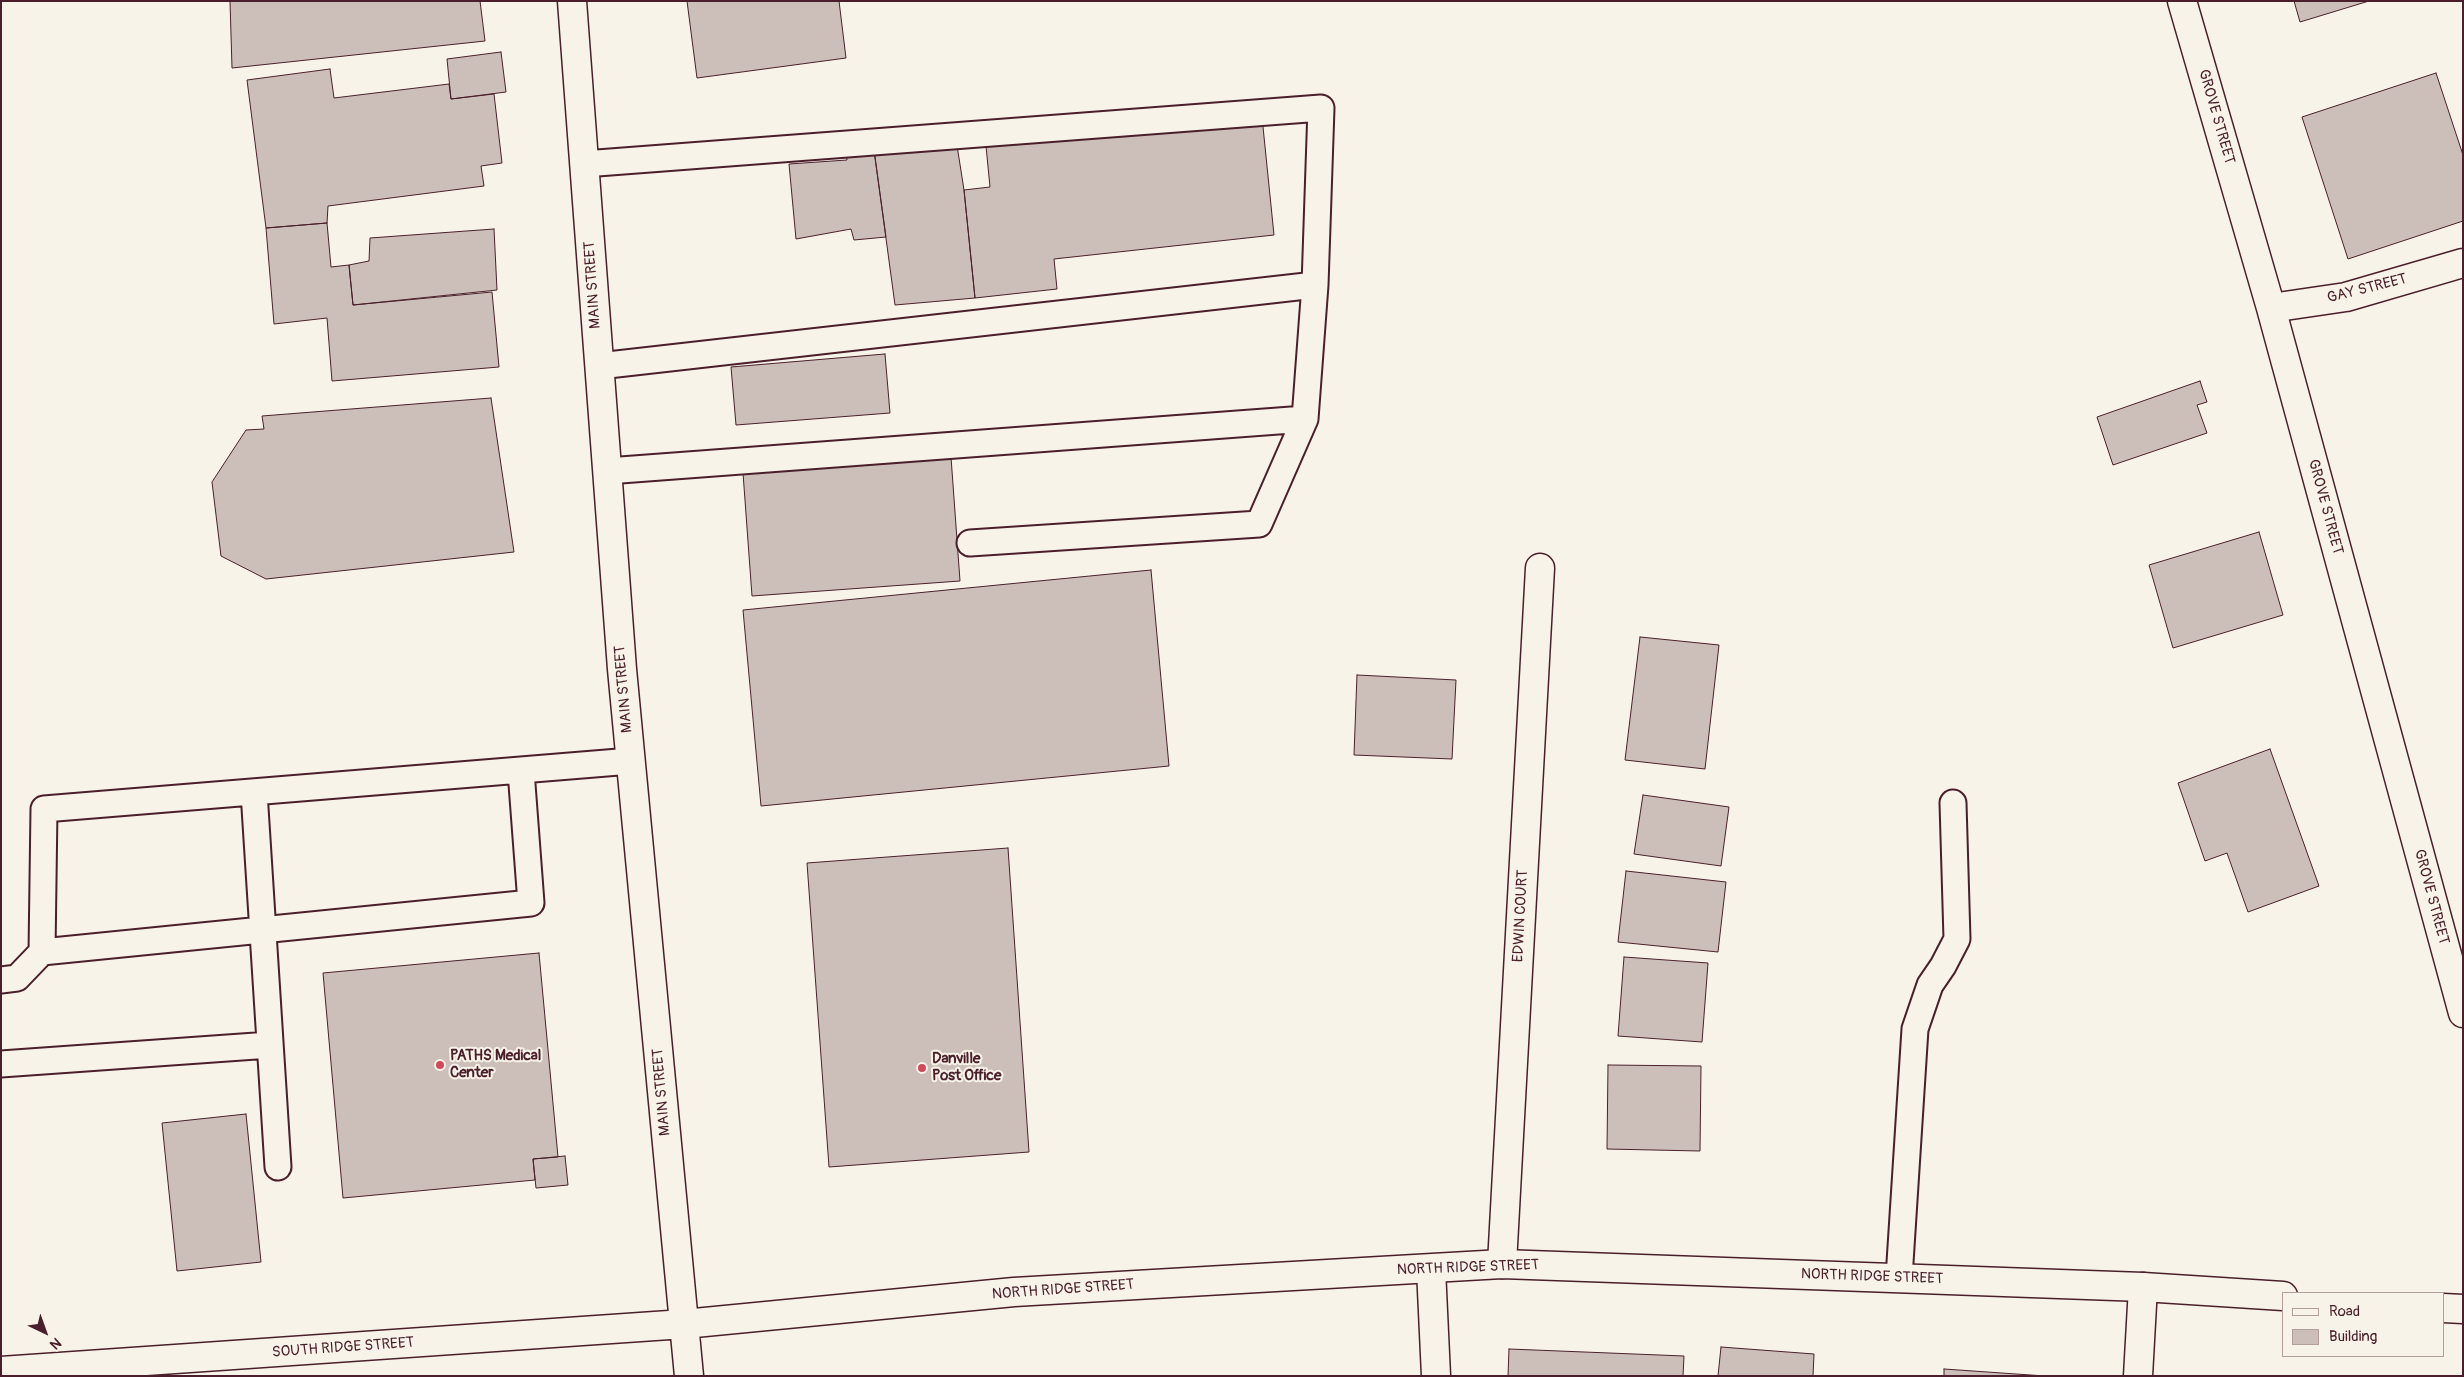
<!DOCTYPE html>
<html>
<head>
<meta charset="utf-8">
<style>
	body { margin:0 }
	#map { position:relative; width:2464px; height:1377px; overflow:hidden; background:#f7f3e8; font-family:Pangolin,sans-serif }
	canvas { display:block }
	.frame { position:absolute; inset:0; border:2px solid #4a1f2b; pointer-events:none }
	.legend { position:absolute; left:2282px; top:1292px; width:162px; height:65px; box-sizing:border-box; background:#f7f3e8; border:1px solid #b29e9c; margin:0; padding:6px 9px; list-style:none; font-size:15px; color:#4a1f2b }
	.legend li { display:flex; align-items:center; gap:10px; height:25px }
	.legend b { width:25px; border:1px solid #b29e9c }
	.north { position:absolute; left:20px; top:1307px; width:50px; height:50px; -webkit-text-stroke:4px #f7f3e8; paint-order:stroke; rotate:138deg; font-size:14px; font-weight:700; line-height:20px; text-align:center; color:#4a1f2b }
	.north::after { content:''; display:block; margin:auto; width:18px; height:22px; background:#4a1f2b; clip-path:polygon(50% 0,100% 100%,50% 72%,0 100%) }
</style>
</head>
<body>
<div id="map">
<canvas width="2464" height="1377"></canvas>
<div class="frame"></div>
<ul class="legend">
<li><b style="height:6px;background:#f7f3e8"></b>Road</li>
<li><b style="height:14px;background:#ccbfb9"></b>Building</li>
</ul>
<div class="north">N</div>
</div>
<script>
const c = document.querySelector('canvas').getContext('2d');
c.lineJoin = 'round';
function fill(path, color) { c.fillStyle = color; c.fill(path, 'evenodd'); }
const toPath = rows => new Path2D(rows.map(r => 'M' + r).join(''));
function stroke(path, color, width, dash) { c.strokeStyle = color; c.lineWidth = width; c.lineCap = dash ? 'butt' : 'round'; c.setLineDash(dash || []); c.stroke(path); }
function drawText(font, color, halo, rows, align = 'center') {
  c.font = font + ' Pangolin,sans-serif'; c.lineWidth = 4; c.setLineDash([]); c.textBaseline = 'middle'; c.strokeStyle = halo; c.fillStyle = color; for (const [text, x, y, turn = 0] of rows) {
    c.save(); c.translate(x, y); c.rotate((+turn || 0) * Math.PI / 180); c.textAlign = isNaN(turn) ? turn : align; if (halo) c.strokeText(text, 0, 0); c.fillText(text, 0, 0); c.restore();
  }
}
const building = toPath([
	[230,1,480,1,485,41,232,68,230,1],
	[687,1,839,1,846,58,697,78,687,1],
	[2294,1,2369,1,2300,22,2294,1],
	[501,52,506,92,451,99,447,59,501,52],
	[330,69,334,98,449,84,451,99,494,94,502,163,481,166,484,186,328,206,327,223,266,228,247,80,330,69],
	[2436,73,2463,155,2463,221,2348,259,2302,117,2436,73],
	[1262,117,1274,235,1054,259,1057,289,975,298,964,190,990,187,986,146,1262,117],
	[956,139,964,190,975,298,895,305,874,150,956,139],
	[874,150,886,237,854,240,851,229,796,239,789,164,847,160,846,151,874,150],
	[327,223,331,267,349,265,353,305,492,292,499,367,332,381,327,318,274,324,266,228,327,223],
	[494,229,497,290,353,305,349,265,369,261,370,238,494,229],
	[885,354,890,413,736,425,731,367,885,354],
	[2200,381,2207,402,2197,405,2207,433,2113,465,2097,417,2200,381],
	[491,398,514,552,266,579,221,556,212,482,246,430,264,429,262,416,491,398],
	[951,457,960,581,752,596,743,473,951,457],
	[2259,532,2283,615,2173,648,2149,565,2259,532],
	[1151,570,1169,766,761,806,743,610,1151,570],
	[1640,637,1719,645,1705,769,1625,760,1640,637],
	[1357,675,1456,680,1452,759,1354,755,1357,675],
	[2270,749,2319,886,2248,912,2227,853,2205,861,2178,783,2270,749],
	[1643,795,1729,807,1721,866,1634,854,1643,795],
	[1008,848,1029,1152,829,1167,807,863,1008,848],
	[1626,871,1726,882,1718,952,1618,942,1626,871],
	[539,953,558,1157,533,1159,535,1180,343,1198,323,973,539,953],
	[1624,957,1708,963,1702,1042,1618,1036,1624,957],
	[1608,1065,1701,1066,1700,1151,1607,1149,1608,1065],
	[246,1114,261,1262,177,1271,162,1123,246,1114],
	[565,1156,568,1185,536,1188,533,1159,565,1156],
	[1721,1347,1814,1354,1813,1376,1718,1376,1721,1347],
	[1509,1349,1684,1356,1683,1376,1508,1376,1509,1349],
	[1944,1369,2045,1376,1944,1376,1944,1369]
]);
const lane = toPath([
	[584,164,1321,108,1315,285,1305,419],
	[599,366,1315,285],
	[607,471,1305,419,1259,524,970,543],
	[521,771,531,903,42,952,44,809,631,761],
	[254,792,278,1167],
	[1,980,17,978,42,952],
	[1,1064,270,1045],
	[1899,1278,1915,1029,1930,985,1943,966,1957,939,1953,803]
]);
const street = toPath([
	[2182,1,2271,308,2463,1013],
	[2271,308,2346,297,2463,263],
	[1502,1264,1540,568],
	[1431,1269,1436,1376],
	[2138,1376,2143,1287]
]);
const secondary = toPath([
	[572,1,622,669,689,1376],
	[2443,1308,2463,1309],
	[1,1371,684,1324,1014,1292,1502,1264,2143,1287,2283,1296]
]);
const markers = [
	[440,1065,5,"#d1495b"],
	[922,1068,5,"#d1495b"]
];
const streetNames = [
	["GROVE STREET",2216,117,74],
	["MAIN STREET",593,285,-94],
	["GAY STREET",2367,289,-14],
	["GROVE STREET",2325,507,75],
	["MAIN STREET",624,689,-95],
	["GROVE STREET",2431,897,75],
	["EDWIN COURT",1521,916,-87],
	["MAIN STREET",662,1092,-95],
	["NORTH RIDGE STREET",1468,1268,-2],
	["NORTH RIDGE STREET",1872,1277,2],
	["NORTH RIDGE STREET",1063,1290,-4],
	["SOUTH RIDGE STREET",343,1348,-4]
];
const poiNames = [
	["PATHS Medical",450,1056],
	["Center",450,1073],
	["Danville",932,1059],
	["Post Office",932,1076]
];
fill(building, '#ccbfb9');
stroke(building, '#4a1f2b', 1);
stroke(lane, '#4a1f2b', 29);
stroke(street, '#4a1f2b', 31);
stroke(secondary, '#4a1f2b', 31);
stroke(lane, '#f7f3e8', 25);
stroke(street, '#f7f3e8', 28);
stroke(secondary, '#f7f3e8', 28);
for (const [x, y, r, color] of markers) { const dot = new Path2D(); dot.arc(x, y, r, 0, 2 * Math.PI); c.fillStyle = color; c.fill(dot); stroke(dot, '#f7f3e8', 2); }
drawText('15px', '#4a1f2b', '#f7f3e8', streetNames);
drawText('bold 15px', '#4a1f2b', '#f7f3e8', poiNames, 'left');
</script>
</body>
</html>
